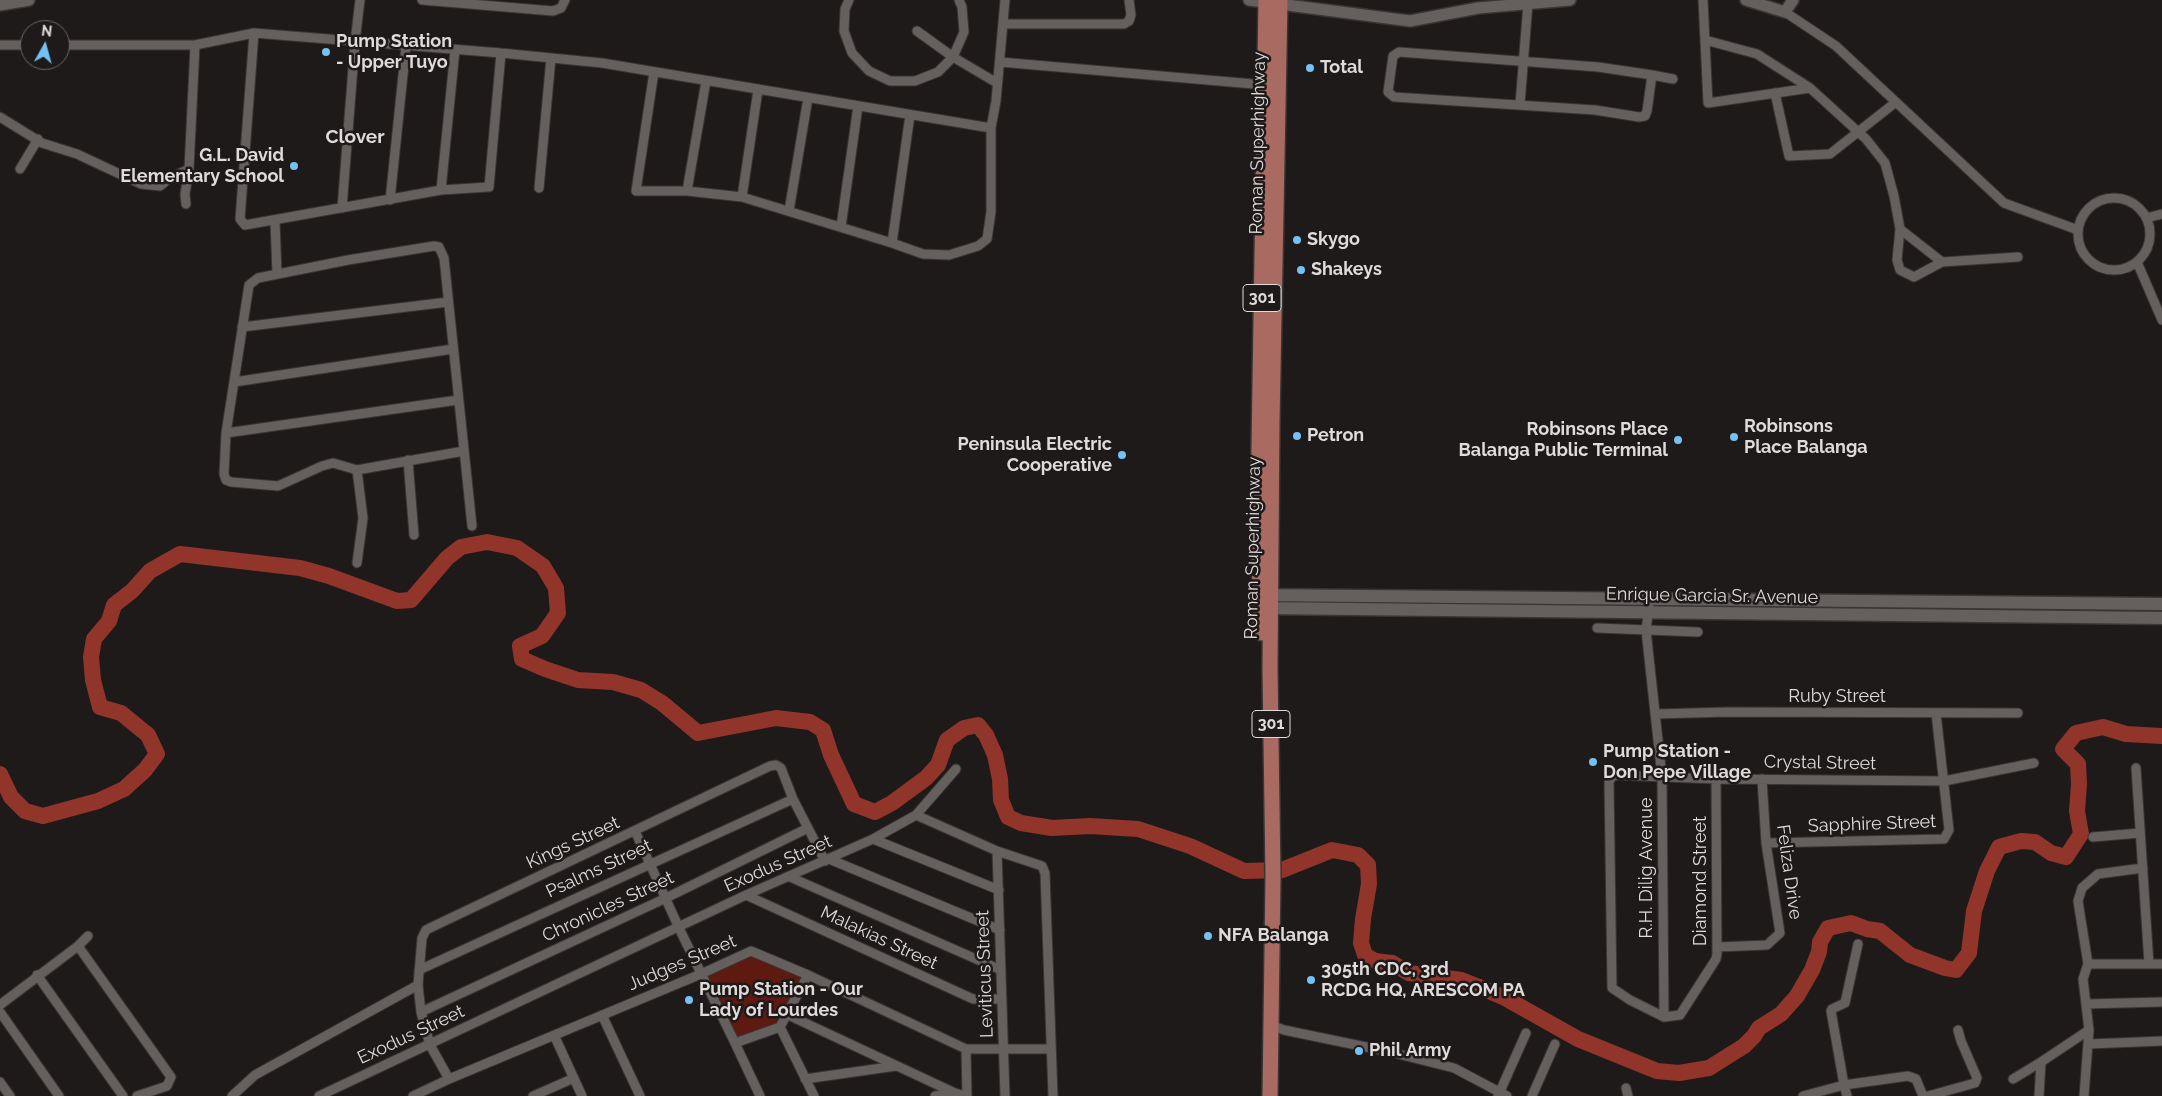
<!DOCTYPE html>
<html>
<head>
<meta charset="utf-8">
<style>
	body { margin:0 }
	#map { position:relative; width:2162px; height:1096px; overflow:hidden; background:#1f1a1a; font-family:Raleway,sans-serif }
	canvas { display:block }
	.north { position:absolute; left:20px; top:20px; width:50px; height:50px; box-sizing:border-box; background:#1f1a1a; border:1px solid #6b6767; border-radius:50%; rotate:7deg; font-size:14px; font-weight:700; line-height:20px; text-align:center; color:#dedbda }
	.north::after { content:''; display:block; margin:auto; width:18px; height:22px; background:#73c1f5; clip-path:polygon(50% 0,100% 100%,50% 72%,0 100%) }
</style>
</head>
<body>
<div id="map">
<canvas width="2162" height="1096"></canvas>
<div class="north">N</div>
</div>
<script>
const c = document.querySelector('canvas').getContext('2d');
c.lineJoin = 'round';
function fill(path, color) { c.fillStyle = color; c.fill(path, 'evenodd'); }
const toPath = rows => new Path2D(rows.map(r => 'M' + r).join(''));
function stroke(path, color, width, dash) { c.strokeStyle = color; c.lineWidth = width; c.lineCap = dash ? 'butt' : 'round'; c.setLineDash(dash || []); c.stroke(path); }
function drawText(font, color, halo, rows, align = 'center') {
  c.font = font + ' Raleway,sans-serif'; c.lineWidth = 5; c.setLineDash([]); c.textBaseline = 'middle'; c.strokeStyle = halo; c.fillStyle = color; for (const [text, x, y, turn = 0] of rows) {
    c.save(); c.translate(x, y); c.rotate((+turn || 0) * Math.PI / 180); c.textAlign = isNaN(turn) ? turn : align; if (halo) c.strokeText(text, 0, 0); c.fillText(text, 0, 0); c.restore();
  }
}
const green = toPath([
	[751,952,806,975,779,1024,739,1042,705,972]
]);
const river = toPath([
	[0,774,11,797,25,811,43,816,98,801,124,789,145,770,157,754,148,735,121,713,100,707,93,680,91,657,94,639,109,621,114,605,132,591,150,571,180,554,300,568,329,576,397,601,411,600,447,558,461,547,487,542,517,548,543,566,556,588,558,613,542,636,520,646,522,659,545,669,578,680,613,682,641,690,662,703,698,733,776,718,810,722,823,730,831,755,854,804,875,812,892,803,926,778,938,765,947,740,964,728,978,725,986,735,995,755,1000,779,1001,800,1008,817,1021,823,1052,828,1090,826,1138,829,1190,846,1244,871,1282,870,1332,850,1358,855,1368,865,1369,884,1363,919,1361,943,1365,955,1375,961,1392,963,1409,973,1461,980,1484,989,1505,998,1578,1039,1657,1071,1679,1073,1709,1068,1744,1046,1754,1036,1759,1028,1781,1014,1797,996,1812,970,1819,952,1820,942,1828,928,1851,923,1867,929,1880,931,1910,955,1945,968,1956,970,1969,953,1974,911,1987,871,1999,847,2021,841,2035,842,2051,853,2066,857,2081,834,2077,811,2079,784,2078,764,2063,749,2076,733,2103,727,2126,734,2162,736]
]);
const minor = toPath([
	[422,0,553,11,561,8,565,0],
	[849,0,845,9,844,31,852,53,869,71,890,81,915,81,938,72,953,57,964,32,962,7,959,0],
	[1703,0,1708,103,1810,88],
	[1785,12,1836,46,2004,203,2078,230],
	[1003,24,1124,24,1129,21,1131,15,1129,0],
	[917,31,953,57,997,83],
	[254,33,240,219,245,225,441,190,489,187,501,53],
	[1705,40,1757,54,1810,88,1866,139,1885,163,1894,196,1900,229,1897,260,1900,270,1914,277,1942,262,2018,257],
	[0,45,30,45],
	[60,45,195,45,254,33,501,53,602,63,991,128,996,101,1005,0],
	[1000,62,1265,85],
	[654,72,636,191,687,191,706,81],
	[1652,75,1647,111,1645,116,1639,117,1595,110,1394,97,1388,92,1393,56,1399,52,1598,67,1652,75,1673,79],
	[1775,93,1789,156,1830,154,1896,102],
	[1520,104,1528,3],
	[0,117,42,143,77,154,141,184,160,186,170,178,189,169],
	[20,169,38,139],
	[539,188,551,58],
	[441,190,455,50],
	[687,191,742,197,892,243,910,115],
	[742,197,758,90],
	'2078 234a36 36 0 1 1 72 0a36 36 0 1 1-72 0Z',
	[390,200,406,46],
	[186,204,185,194,189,169,195,45],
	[342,208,355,42,360,0],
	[789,211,808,98],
	[2146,218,2162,214],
	[275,221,277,274],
	[841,227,858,106],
	[1900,229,1942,262],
	[892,243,923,254,949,255,978,246,987,239,991,212,991,128],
	[2137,262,2162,320],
	[242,327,448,302],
	[234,382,453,349],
	[226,433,458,400],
	[408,460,414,535],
	[357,470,464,451],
	[357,563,363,518,357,470,333,463,322,466,278,486,231,482,226,480,224,474,226,433,249,285,258,278,348,260,434,246,439,247,444,258,472,526],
	[1649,607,1646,630,1662,777,1664,1017],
	[1597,628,1698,632],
	[1656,714,1727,712,2018,713],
	[2136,768,2149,964],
	[1716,779,1717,954,1716,959,1680,1015,1664,1017,1630,1000,1612,988,1609,782,1611,778,1615,775,1716,779,1944,781,2034,763],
	[916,815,956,769],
	[635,831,679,928,735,1043],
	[2093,837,2140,833],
	[873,839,999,890],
	[1766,843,1944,839,1949,830,1936,713],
	[997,851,1005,1096],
	[829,859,1000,930],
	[790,877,1001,970],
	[746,895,973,999,1002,999],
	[1858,944,1845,1003,1832,1009,1831,1011,1844,1085,1908,1076,1916,1079,1923,1096],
	[78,946,171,1077,167,1086,137,1096],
	[1718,947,1767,945,1780,933,1766,843,1762,779],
	[2088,964,2162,964],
	[419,970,793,799],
	[37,975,123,1096],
	[2086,1004,2162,1002],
	[0,1005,78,946,88,936],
	[0,1012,59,1096],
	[421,1012,666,898,808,828],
	[786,1014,955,1093,966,1096],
	[602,1015,640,1096],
	[1270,1025,1284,1030,1390,1052,1454,1068,1507,1096],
	[780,1027,808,975],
	[554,1035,582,1096],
	[2089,1044,2162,1041],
	[966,1049,967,1096],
	[449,1079,430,1045,421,1012,418,985,422,938,426,930,432,927,770,766,776,765,781,768,793,799,825,861],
	[805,1079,896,1066],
	[2013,1079,2041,1062],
	[0,1082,10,1096],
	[1626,1088,1628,1096],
	[232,1096,255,1075,418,985],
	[319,1096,746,895,873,839,916,815,997,851,1042,866,1045,873,1053,1096],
	[413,1096,449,1079,701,974,751,951,808,975,966,1049,1050,1049],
	[533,1096,574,1078],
	[760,1096,735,1043,780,1027,814,1096],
	[935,1096,955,1093],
	[1498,1096,1526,1033],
	[1532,1096,1555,1044],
	[1803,1096,1844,1085,1847,1096],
	[1928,1096,1975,1083,1977,1078,1961,1041,1958,1030],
	[2039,1096,2041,1062,2089,1030],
	[2084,1096,2089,1030,2083,979,2088,964,2078,901,2082,888,2098,874,2143,868]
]);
const tertiary = toPath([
	[1249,0,1410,21,1478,8,1570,0],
	[1746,0,1785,12,1793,0],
	[0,5,29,0]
]);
const secondary = toPath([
	[1262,595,2162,604],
	[1261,608,2162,618]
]);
const primary = toPath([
	[1261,633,1258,513,1266,0],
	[1270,1096,1273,877,1270,669,1272,422,1280,0]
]);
const markers = [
	[326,52,5,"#73c1f5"],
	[1310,68,5,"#73c1f5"],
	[294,166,5,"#73c1f5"],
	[1297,240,5,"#73c1f5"],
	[1301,270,5,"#73c1f5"],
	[1297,436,5,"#73c1f5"],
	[1734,437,5,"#73c1f5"],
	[1678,440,5,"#73c1f5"],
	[1122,455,5,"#73c1f5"],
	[1593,762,5,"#73c1f5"],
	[1208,936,5,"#73c1f5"],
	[1311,980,5,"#73c1f5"],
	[689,1000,5,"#73c1f5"],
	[1359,1051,5,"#73c1f5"]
];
const shields = [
	[1262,298,38],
	[1271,724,38]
];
const shieldNames = [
	["301",1262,298],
	["301",1271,724]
];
const poiNames = [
	["Pump Station",336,42],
	["- Upper Tuyo",336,63],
	["Total",1320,68],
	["G.L. David",284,156,"right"],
	["Elementary School",284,177,"right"],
	["Skygo",1307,240],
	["Shakeys",1311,270],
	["Robinsons",1744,427],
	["Place Balanga",1744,448],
	["Robinsons Place",1668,430,"right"],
	["Balanga Public Terminal",1668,451,"right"],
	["Petron",1307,436],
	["Peninsula Electric",1112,445,"right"],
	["Cooperative",1112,466,"right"],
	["Pump Station -",1603,752],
	["Don Pepe Village",1603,773],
	["NFA Balanga",1218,936],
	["305th CDC, 3rd",1321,970],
	["RCDG HQ, ARESCOM PA",1321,991],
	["Pump Station - Our",699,990],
	["Lady of Lourdes",699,1011],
	["Phil Army",1369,1051]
];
const streetNames = [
	["Roman Superhighway",1258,143,-89],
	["Roman Superhighway",1253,548,-89],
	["Enrique Garcia Sr. Avenue",1712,596,1],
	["Ruby Street",1837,697],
	["Crystal Street",1820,763,1],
	["Sapphire Street",1872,824,-2],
	["Kings Street",573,843,-25],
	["Exodus Street",778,864,-24],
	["R.H. Dilig Avenue",1647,868,-90],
	["Psalms Street",599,869,-25],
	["Feliza Drive",1789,872,82],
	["Diamond Street",1701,881,-90],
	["Chronicles Street",608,907,-25],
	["Malakias Street",879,938,25],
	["Judges Street",682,963,-23],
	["Leviticus Street",985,974,-92],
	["Exodus Street",411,1035,-25]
];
const neighbourhoodNames = [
	["Clover",355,137]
];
fill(green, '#5e1911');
stroke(river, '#91352a', 16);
stroke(minor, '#383534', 11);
stroke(tertiary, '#383534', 14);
stroke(secondary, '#383534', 15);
stroke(primary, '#383534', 18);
stroke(minor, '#655f5e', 9);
stroke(tertiary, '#655f5e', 11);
stroke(secondary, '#655f5e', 12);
stroke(primary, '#a96a61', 15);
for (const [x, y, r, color] of markers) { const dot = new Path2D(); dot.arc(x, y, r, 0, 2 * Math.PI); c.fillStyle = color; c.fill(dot); stroke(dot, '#1f1a1a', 2); }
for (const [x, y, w] of shields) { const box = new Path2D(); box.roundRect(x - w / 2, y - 13.5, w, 27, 4); c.fillStyle = '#1f1a1a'; c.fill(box); stroke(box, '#dedbda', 1); }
drawText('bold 16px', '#dedbda', null, shieldNames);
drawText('bold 18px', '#dedbda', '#1f1a1a', poiNames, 'left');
drawText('18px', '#dedbda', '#1f1a1a', streetNames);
drawText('bold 19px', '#dedbda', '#1f1a1a', neighbourhoodNames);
</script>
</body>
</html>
